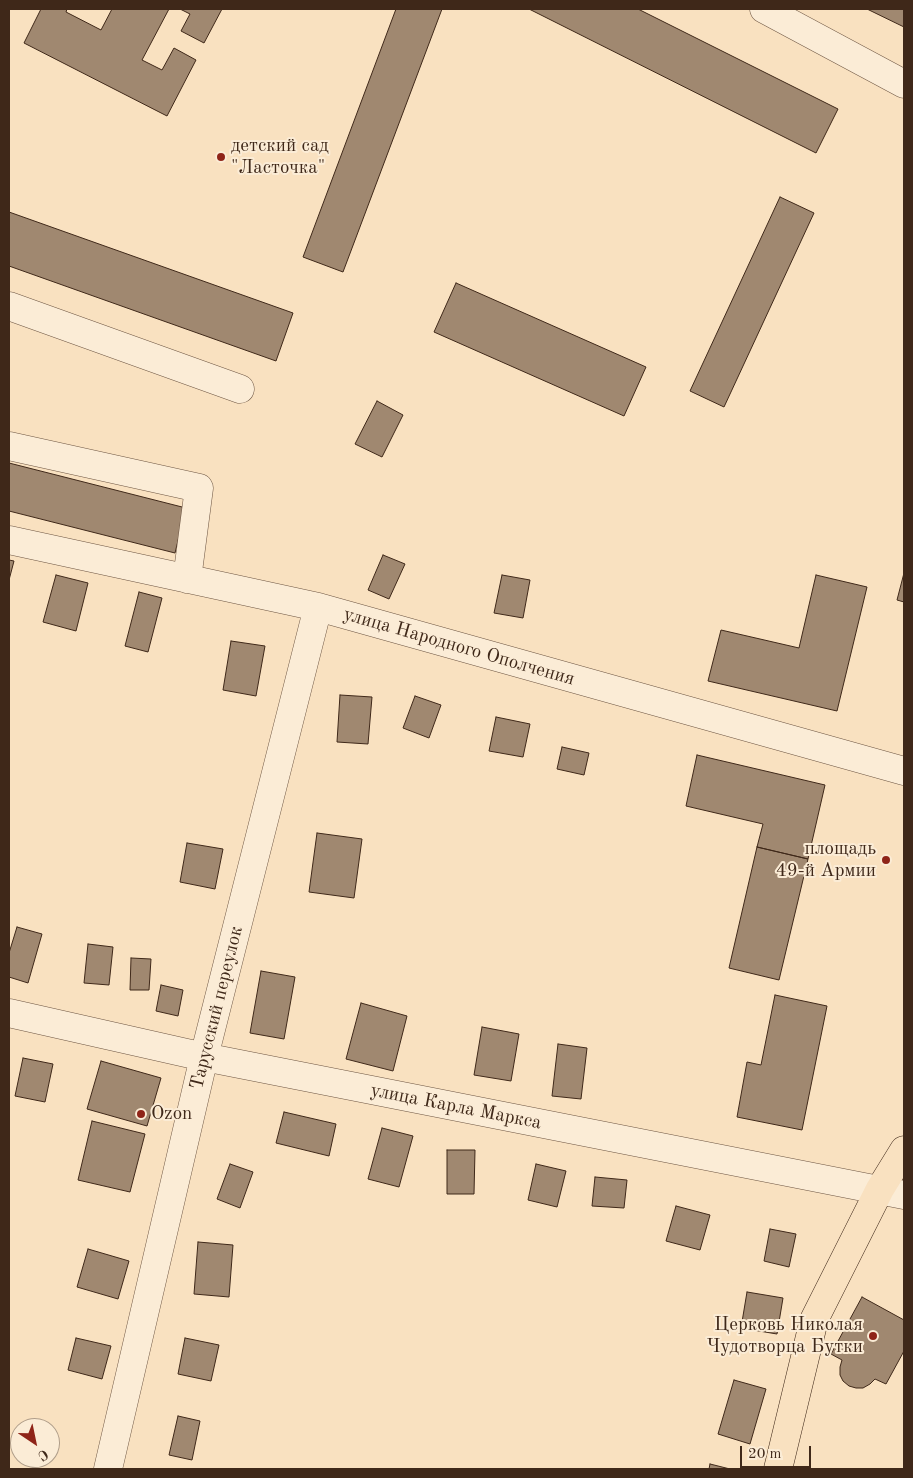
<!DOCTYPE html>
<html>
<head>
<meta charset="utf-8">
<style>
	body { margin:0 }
	#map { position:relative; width:913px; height:1478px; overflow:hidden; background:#f9e1c0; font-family:"Old Standard TT",serif }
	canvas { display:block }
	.frame { position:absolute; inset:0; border:10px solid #3f2819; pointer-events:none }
	.north { position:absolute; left:10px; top:1418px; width:50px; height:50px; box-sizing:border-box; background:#fbecd6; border:1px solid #b09e8a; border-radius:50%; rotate:146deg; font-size:14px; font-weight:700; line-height:20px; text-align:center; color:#3f2819 }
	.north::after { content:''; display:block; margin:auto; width:18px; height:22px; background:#8f2418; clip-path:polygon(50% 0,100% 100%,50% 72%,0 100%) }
	.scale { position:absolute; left:740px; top:1446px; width:71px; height:22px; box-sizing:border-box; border:2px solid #3f2819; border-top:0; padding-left:6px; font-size:15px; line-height:18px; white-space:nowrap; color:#3f2819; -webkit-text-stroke:4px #fbecd6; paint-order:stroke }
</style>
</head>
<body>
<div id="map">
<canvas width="913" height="1478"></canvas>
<div class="frame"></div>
<div class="north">С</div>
<div class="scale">20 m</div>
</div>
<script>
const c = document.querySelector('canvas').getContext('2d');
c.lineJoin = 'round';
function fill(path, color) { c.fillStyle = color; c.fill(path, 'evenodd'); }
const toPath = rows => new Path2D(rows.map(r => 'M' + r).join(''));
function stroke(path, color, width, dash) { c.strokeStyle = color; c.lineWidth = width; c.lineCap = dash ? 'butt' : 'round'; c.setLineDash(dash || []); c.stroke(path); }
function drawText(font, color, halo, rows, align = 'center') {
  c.font = font + ' "Old Standard TT",serif'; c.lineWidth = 4; c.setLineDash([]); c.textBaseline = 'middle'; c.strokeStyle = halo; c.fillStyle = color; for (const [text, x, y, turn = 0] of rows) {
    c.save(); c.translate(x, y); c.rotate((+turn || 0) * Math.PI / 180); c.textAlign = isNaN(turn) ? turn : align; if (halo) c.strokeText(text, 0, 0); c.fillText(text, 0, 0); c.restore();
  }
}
const building = toPath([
	[41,9,67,9,66,12,101,30,112,9,169,9,142,60,162,70,174,48,196,60,167,116,24,43,41,9],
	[180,9,222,9,204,43,181,31,190,14,180,9],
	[396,9,442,9,343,272,303,257,396,9],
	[529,9,638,9,838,109,816,153,529,9],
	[867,9,904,9,904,27,867,9],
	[780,197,814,213,724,407,690,391,780,197],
	[9,212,293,313,276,361,9,266,9,212],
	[456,283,646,367,624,416,434,332,456,283],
	[377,401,403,415,382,457,355,444,377,401],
	[9,463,186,508,175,553,9,511,9,463],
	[383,555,405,564,389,599,368,590,383,555],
	[9,560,14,561,9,580,9,560],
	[904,573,904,602,897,600,904,573],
	[56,575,88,583,76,631,43,622,56,575],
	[502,575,530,580,523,618,494,613,502,575],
	[816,575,867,587,837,711,708,681,721,630,799,648,816,575],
	[139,592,162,598,148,652,125,646,139,592],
	[231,641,265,646,256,696,223,690,231,641],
	[340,695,372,697,368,744,337,742,340,695],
	[415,696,441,705,429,738,403,728,415,696],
	[496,717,530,724,523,757,489,751,496,717],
	[562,747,589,753,584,775,557,769,562,747],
	[697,755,825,785,808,859,757,847,763,824,686,806,697,755],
	[317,833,362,839,354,898,309,892,317,833],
	[187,843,223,849,215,889,180,882,187,843],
	[757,847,808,859,779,980,729,968,757,847],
	[17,927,42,934,28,983,9,977,9,953,17,927],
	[88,944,113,947,109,985,84,983,88,944],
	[131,958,151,959,149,990,130,990,131,958],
	[261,971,295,977,284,1039,250,1033,261,971],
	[161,985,183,990,178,1016,156,1011,161,985],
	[775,995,827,1006,802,1130,737,1117,747,1062,761,1065,775,995],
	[361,1003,407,1016,393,1071,346,1059,361,1003],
	[482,1027,519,1034,511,1081,474,1075,482,1027],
	[558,1044,587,1048,581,1099,552,1096,558,1044],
	[23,1058,53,1064,45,1102,15,1096,23,1058],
	[101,1061,161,1078,147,1126,87,1109,101,1061],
	[284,1112,336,1124,329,1156,276,1143,284,1112],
	[92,1121,145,1134,130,1192,78,1180,92,1121],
	[382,1128,413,1136,399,1187,368,1179,382,1128],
	[447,1150,475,1150,474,1194,447,1194,447,1150],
	[230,1164,253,1172,240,1208,217,1199,230,1164],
	[536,1164,566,1171,557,1207,528,1200,536,1164],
	[595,1177,627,1180,624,1208,592,1206,595,1177],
	[676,1206,710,1215,700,1250,666,1241,676,1206],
	[770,1229,796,1234,789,1267,764,1261,770,1229],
	[198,1242,233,1245,229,1297,194,1294,198,1242],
	[88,1249,129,1261,118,1299,77,1287,88,1249],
	[747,1292,783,1298,777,1334,741,1328,747,1292],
	[862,1297,904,1320,904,1351,886,1384,875,1379,870,1384,863,1388,856,1388,849,1386,843,1381,840,1375,840,1367,842,1360,831,1354,862,1297],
	[76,1338,111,1346,102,1379,68,1370,76,1338],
	[185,1338,219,1345,211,1381,178,1374,185,1338],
	[734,1380,766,1389,750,1444,718,1434,734,1380],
	[178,1416,200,1421,192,1460,169,1455,178,1416],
	[710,1464,730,1469,709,1469,710,1464]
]);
const minor = toPath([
	[764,9,904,84],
	[9,306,240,389],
	[9,446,199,488,187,579],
	[9,540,318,607,904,771],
	[9,1013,204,1057,904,1195],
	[108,1469,204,1057,318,607]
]);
const major = toPath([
	[778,1469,814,1320,880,1189,904,1150]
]);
const markers = [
	[221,157,5,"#8f2418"],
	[886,860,5,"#8f2418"],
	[141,1114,5,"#8f2418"],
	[873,1336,5,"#8f2418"]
];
const poiNames = [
	["детский сад",231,146],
	["\"Ласточка\"",231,168],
	["площадь",876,849,"right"],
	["49-й Армии",876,871,"right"],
	["Ozon",151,1114],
	["Церковь Николая",863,1325,"right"],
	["Чудотворца Бутки",863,1347,"right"]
];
const streetNames = [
	["улица Народного Ополчения",459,647,16],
	["Тарусский переулок",217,1008,-76],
	["улица Карла Маркса",456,1107,11]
];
fill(building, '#a08870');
stroke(building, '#3f2819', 1);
stroke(minor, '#6e5643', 29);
stroke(major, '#3f2819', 29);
stroke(minor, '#fbecd6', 28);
stroke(major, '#f9e1c0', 28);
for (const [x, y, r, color] of markers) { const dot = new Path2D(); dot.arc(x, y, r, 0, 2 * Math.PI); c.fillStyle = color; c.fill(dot); stroke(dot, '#fbecd6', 2); }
drawText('19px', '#3f2819', '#fbecd6', poiNames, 'left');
drawText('19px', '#3f2819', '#fbecd6', streetNames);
</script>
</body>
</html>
